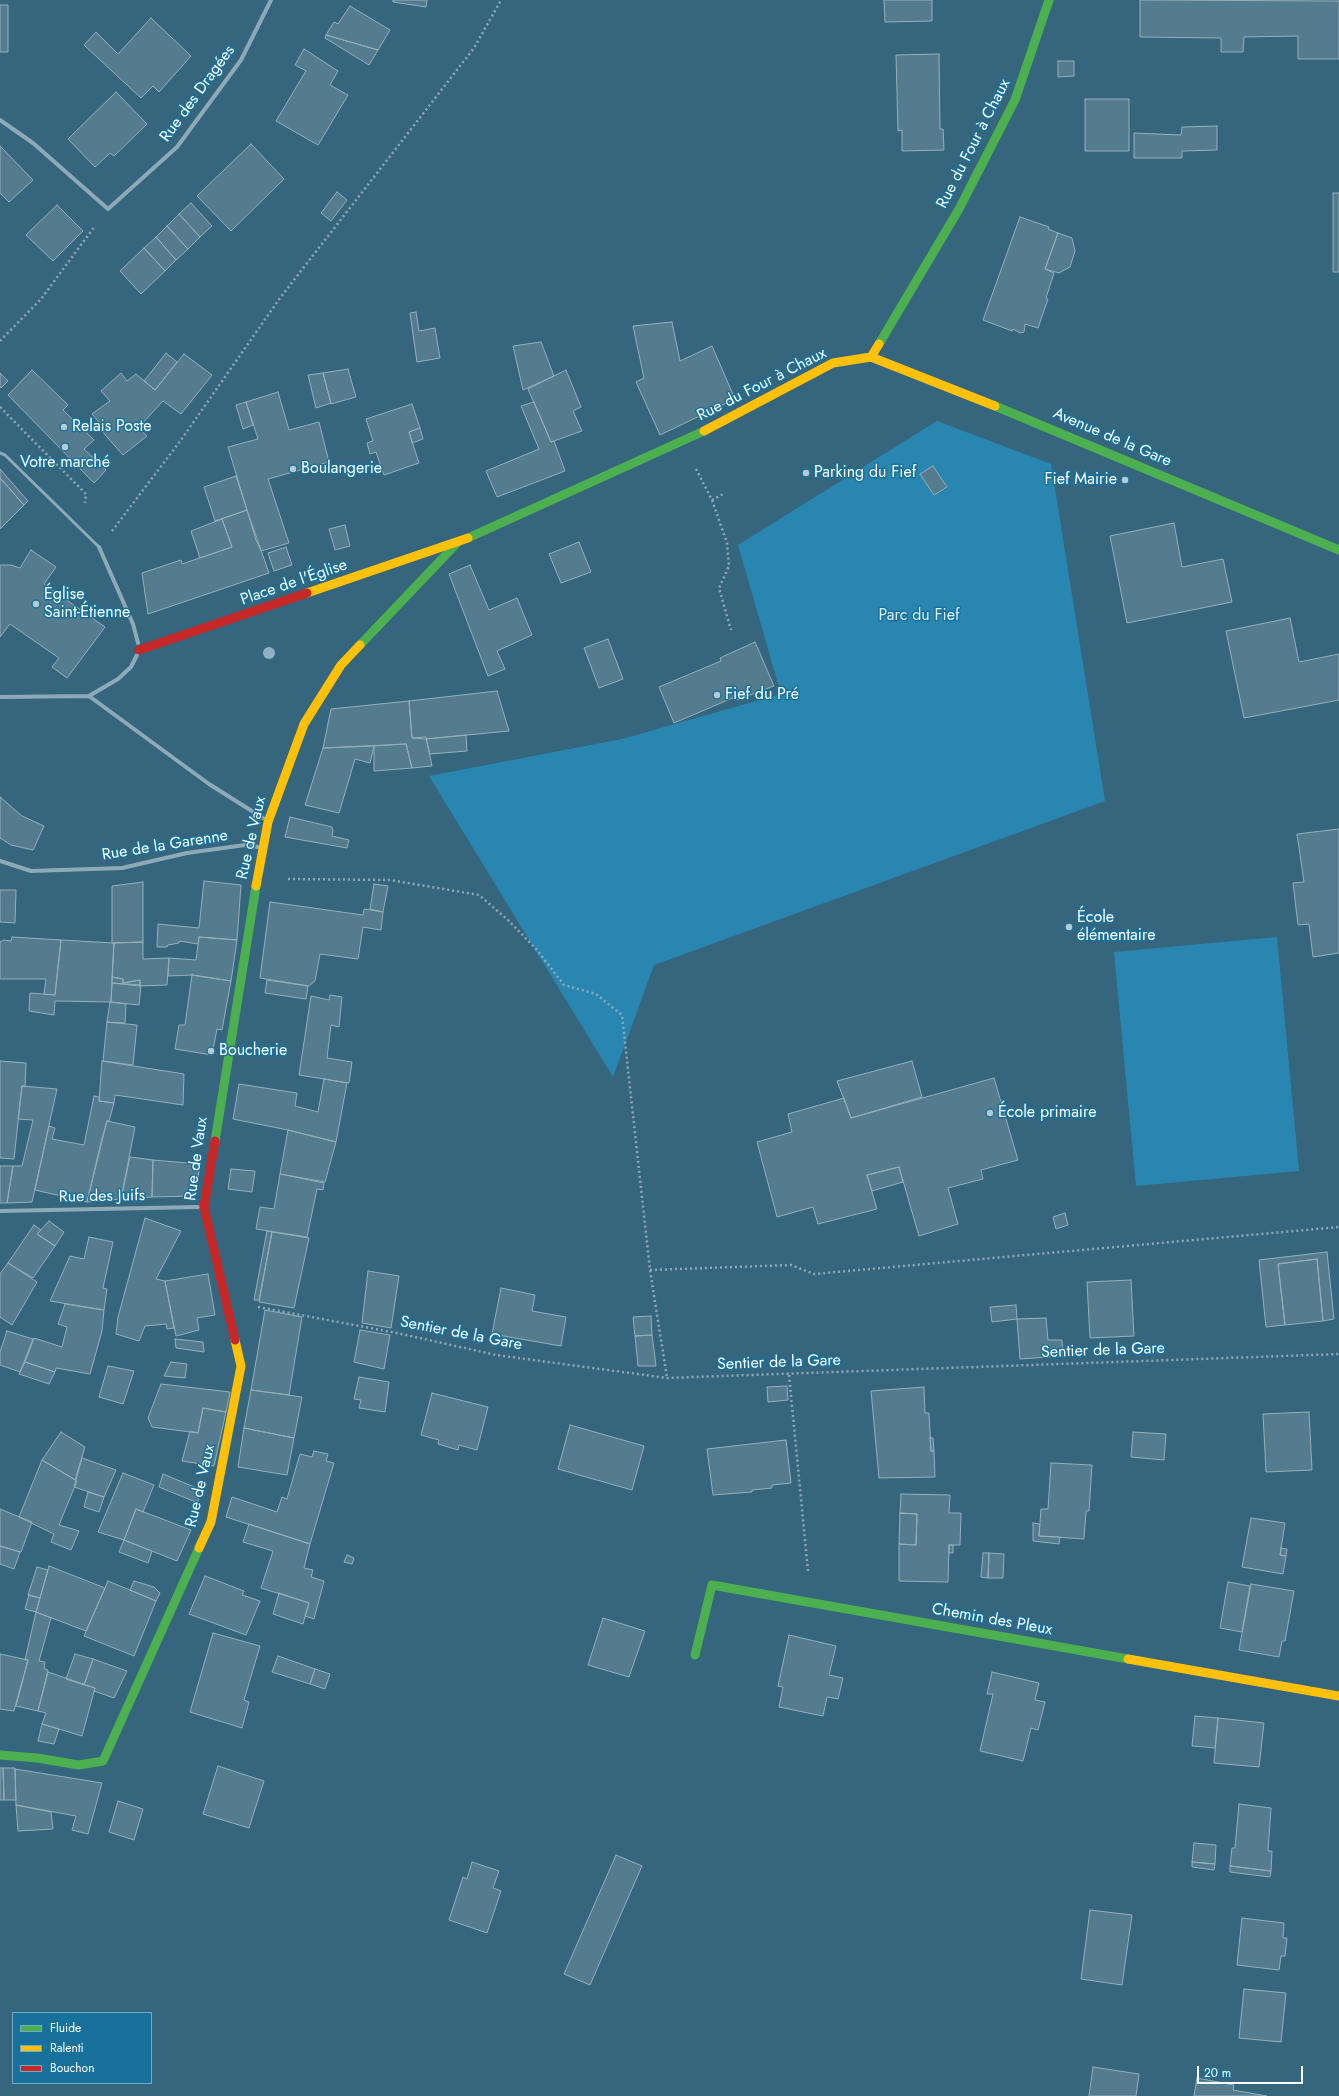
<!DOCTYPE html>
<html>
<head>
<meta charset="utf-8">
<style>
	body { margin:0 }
	#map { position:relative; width:1339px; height:2096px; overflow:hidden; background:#36667d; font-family:Jost,sans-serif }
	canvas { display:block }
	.legend { position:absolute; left:12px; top:2012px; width:140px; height:72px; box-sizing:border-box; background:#18719b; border:1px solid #74aac3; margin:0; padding:5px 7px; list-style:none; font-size:12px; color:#fff }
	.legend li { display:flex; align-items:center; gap:8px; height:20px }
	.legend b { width:20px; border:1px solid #74aac3 }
	.scale { position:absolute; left:1197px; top:2066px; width:106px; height:18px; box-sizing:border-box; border:2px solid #fff; border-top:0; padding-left:5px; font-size:12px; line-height:14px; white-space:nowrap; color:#fff; -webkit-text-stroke:3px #18719b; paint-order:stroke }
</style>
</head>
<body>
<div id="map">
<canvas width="1339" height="2096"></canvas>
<ul class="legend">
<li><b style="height:5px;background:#4caf50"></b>Fluide</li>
<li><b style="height:5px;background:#ffc107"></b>Ralenti</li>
<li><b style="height:5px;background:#c62828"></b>Bouchon</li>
</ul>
<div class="scale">20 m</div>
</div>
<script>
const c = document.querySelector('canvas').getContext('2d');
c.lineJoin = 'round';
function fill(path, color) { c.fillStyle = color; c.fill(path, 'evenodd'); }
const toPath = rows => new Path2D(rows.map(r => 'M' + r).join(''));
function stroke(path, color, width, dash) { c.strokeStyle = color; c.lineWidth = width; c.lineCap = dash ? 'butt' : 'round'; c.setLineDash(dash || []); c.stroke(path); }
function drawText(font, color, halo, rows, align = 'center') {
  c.font = font + ' Jost,sans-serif'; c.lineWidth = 3; c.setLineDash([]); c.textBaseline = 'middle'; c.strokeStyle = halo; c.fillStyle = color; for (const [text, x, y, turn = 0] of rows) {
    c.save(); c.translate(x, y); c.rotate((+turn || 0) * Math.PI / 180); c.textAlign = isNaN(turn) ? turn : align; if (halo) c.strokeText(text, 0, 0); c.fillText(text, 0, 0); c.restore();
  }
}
const green = toPath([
	[937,421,1051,464,1105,801,654,965,613,1077,429,776,622,739,781,694,738,545],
	[1277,937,1299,1171,1136,1186,1114,952]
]);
const building = toPath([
	[393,0,427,0,426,7,393,2,393,0],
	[884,0,932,0,932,21,885,22,884,0],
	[1140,0,1339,1,1339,59,1298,59,1298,36,1244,37,1243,52,1221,52,1221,38,1140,37,1140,0],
	[0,5,8,5,8,52,0,52,0,5],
	[350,6,390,30,378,50,326,35,334,22,338,24,350,6],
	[151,18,191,56,159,92,153,86,141,98,84,45,96,32,118,54,151,18],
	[326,35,378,50,369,65,325,38,326,35],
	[304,49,338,71,330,85,348,95,318,145,276,121,306,71,295,65,304,49],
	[939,54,940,129,943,129,944,150,902,151,902,130,898,131,896,55,939,54],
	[1058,61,1074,61,1074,76,1058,77,1058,61],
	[116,92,147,124,114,156,110,153,95,167,68,139,116,92],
	[1085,99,1129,99,1129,151,1085,151,1085,99],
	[1217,126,1217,150,1182,151,1182,158,1134,158,1134,133,1181,135,1182,127,1217,126],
	[251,144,284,179,231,231,197,196,251,144],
	[0,146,33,180,9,202,0,193,0,146],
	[337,192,347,200,331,221,321,213,337,192],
	[1333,193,1339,193,1339,272,1333,272,1333,193],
	[191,203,212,226,200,237,179,214,191,203],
	[57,205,83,231,53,261,26,235,57,205],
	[179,214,200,237,188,249,167,226,179,214],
	[1020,217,1049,227,1048,229,1058,233,1045,269,1054,273,1046,298,1048,299,1038,328,1025,324,1024,332,1020,333,1013,329,1012,331,983,320,1020,217],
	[167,226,188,249,176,260,156,237,167,226],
	[1058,233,1072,238,1075,251,1070,267,1059,273,1045,269,1058,233],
	[156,237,176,260,165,271,144,248,156,237],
	[144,248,165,271,141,294,120,271,144,248],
	[416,312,419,331,435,328,440,358,417,362,410,313,416,312],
	[672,322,680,361,712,346,735,399,660,435,636,382,644,378,633,326,672,322],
	[541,342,554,376,523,390,513,346,541,342],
	[166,353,177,362,155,390,144,381,166,353],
	[184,354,212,375,181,414,163,401,138,428,147,436,123,455,100,429,103,427,92,414,110,401,101,391,121,373,127,381,136,374,155,390,184,354],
	[348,369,356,397,331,404,323,373,348,369],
	[32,370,68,405,63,410,94,440,84,449,106,470,94,483,8,395,32,370],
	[566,370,581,407,573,411,582,431,551,442,528,389,566,370],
	[0,373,8,381,1,388,0,386,0,373],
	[323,373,331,403,316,408,308,375,323,373],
	[278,392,289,430,319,422,329,462,268,479,289,543,261,551,256,540,228,447,258,439,246,402,278,392],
	[246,402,253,425,243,429,236,405,246,402],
	[534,402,551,442,554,441,565,471,497,497,486,471,539,449,521,406,534,402],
	[412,404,420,428,409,432,419,463,384,475,376,452,370,454,367,443,373,441,366,419,412,404],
	[420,428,423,439,412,443,409,432,420,428],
	[933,466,947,487,934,495,920,474,933,466],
	[0,469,28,501,24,505,0,478,0,469],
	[236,476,247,510,215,521,204,487,236,476],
	[0,478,24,505,0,529,0,478],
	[247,510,269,573,148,614,142,573,181,560,182,564,232,547,222,519,247,510],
	[222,519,232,547,200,558,191,531,222,519],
	[1174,523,1182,567,1223,559,1232,602,1127,623,1110,536,1174,523],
	[345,525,350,546,335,550,329,529,345,525],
	[579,542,591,572,561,583,549,554,579,542],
	[286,547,292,565,274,571,268,553,286,547],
	[31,550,56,567,44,584,105,627,67,678,52,667,59,658,10,624,0,637,0,565,11,565,20,568,31,550],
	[470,565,489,610,517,598,532,635,497,651,505,669,488,676,449,574,470,565],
	[1290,618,1299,662,1339,654,1339,700,1244,718,1226,631,1290,618],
	[608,639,623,679,599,688,584,648,608,639],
	[755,642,774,686,737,700,735,697,674,723,659,687,721,661,720,658,755,642],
	[497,691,509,731,426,739,412,738,409,701,497,691],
	[409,701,412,738,426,737,432,766,412,768,406,744,323,748,331,709,409,701],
	[466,735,467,751,430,754,426,739,466,735],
	[406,744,412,768,374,771,374,746,406,744],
	[374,746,370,763,355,759,339,813,305,805,323,748,374,746],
	[0,797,22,816,44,826,33,850,11,845,0,838,0,797],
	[290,817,332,827,333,830,332,836,349,840,347,848,285,837,290,817],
	[1339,829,1339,953,1313,957,1309,924,1298,925,1293,883,1304,882,1297,834,1339,829],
	[204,881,241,885,237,940,199,937,198,944,179,941,179,943,168,945,167,947,157,947,158,924,199,928,204,881],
	[143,882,143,942,112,943,112,886,143,882],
	[374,884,388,886,383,912,370,909,374,884],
	[0,890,16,890,15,923,0,922,0,890],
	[270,902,363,915,364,909,383,912,381,930,363,927,358,959,320,954,315,981,309,986,260,978,270,902],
	[12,937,61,940,55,995,44,994,46,979,0,979,0,942,4,940,11,941,12,937],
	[199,937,237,940,231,981,192,975,168,976,169,958,196,960,199,937],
	[61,940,114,943,111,1002,55,1001,54,1015,29,1011,30,993,55,995,61,940],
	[143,942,143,959,169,958,167,985,140,986,140,980,123,983,123,979,112,977,114,943,143,942],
	[192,975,231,981,222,1030,217,1029,212,1055,175,1049,179,1025,185,1025,192,975],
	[112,977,123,979,123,983,140,980,140,986,112,983,112,977],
	[267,980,308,986,306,999,265,993,267,980],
	[112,983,141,985,139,1005,111,1002,112,983],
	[330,995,342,997,339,1027,331,1025,327,1058,352,1062,349,1083,299,1075,311,996,329,1000,330,995],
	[110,1002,126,1004,125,1023,107,1022,110,1002],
	[107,1022,137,1025,133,1065,103,1061,107,1022],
	[0,1061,26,1063,25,1087,22,1086,14,1159,0,1158,0,1061],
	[102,1061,184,1074,183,1105,115,1095,114,1103,99,1101,102,1061],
	[912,1061,922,1097,851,1118,837,1081,912,1061],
	[994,1078,1018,1160,981,1170,983,1179,948,1188,958,1224,919,1236,899,1167,867,1175,877,1209,818,1224,813,1207,777,1217,757,1142,792,1132,788,1114,844,1098,851,1118,994,1078],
	[324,1079,347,1083,336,1142,288,1130,233,1119,239,1084,297,1093,295,1106,318,1112,324,1079],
	[22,1086,57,1089,32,1202,7,1203,13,1166,22,1166,33,1120,18,1119,22,1086],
	[94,1096,100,1097,99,1101,114,1103,109,1121,107,1121,101,1142,87,1202,35,1190,49,1126,55,1128,52,1139,84,1145,94,1096],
	[107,1121,135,1127,121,1199,87,1202,107,1121],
	[288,1130,336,1142,325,1182,280,1174,288,1130],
	[130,1157,153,1160,152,1197,121,1199,130,1157],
	[153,1160,200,1164,195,1196,152,1197,153,1160],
	[0,1166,13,1166,7,1203,0,1203,0,1166],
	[899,1167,903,1182,872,1191,867,1175,899,1167],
	[231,1169,255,1171,252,1192,228,1189,231,1169],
	[280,1174,324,1183,323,1190,317,1189,307,1237,256,1229,260,1207,274,1209,280,1174],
	[1065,1213,1068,1225,1056,1229,1053,1217,1065,1213],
	[145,1218,181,1231,156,1279,165,1281,174,1328,167,1329,166,1324,145,1326,139,1341,116,1334,118,1317,145,1218],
	[49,1221,64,1232,55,1246,37,1234,49,1221],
	[34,1225,41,1230,37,1234,55,1246,33,1278,8,1263,34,1225],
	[267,1231,272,1232,259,1300,254,1300,267,1231],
	[272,1232,309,1238,294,1308,259,1302,272,1232],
	[89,1237,113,1242,103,1288,107,1289,104,1310,50,1301,70,1256,84,1259,89,1237],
	[1327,1252,1334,1319,1323,1321,1317,1259,1278,1264,1285,1325,1266,1327,1259,1260,1327,1252],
	[1317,1259,1323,1321,1285,1325,1278,1264,1317,1259],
	[8,1263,37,1282,12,1325,0,1317,0,1274,8,1263],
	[368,1271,399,1276,391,1328,362,1323,368,1271],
	[208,1274,215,1315,197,1318,199,1330,176,1336,165,1281,208,1274],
	[1131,1280,1134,1336,1090,1338,1087,1282,1131,1280],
	[501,1288,535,1295,532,1311,566,1317,561,1346,492,1334,501,1288],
	[65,1304,104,1310,102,1331,90,1374,56,1368,55,1372,25,1362,34,1338,62,1347,67,1327,58,1324,65,1304],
	[1016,1305,1017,1319,992,1322,990,1307,1016,1305],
	[265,1310,302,1317,289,1395,251,1390,265,1310],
	[651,1316,652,1335,635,1336,633,1317,651,1316],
	[1046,1318,1048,1340,1062,1340,1063,1356,1020,1359,1017,1319,1046,1318],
	[360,1330,390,1335,384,1369,354,1362,360,1330],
	[7,1331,33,1339,20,1372,0,1365,0,1352,7,1331],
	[652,1335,656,1366,638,1366,635,1336,652,1335],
	[175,1339,203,1342,204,1352,176,1348,175,1339],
	[25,1362,55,1372,49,1384,19,1374,25,1362],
	[171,1362,187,1364,185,1378,164,1376,171,1362],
	[108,1366,134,1371,123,1404,99,1397,108,1366],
	[359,1377,389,1382,385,1412,359,1408,361,1400,354,1399,359,1377],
	[161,1384,230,1392,226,1412,203,1408,198,1433,152,1427,148,1418,161,1384],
	[787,1386,788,1400,768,1402,767,1387,787,1386],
	[924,1387,925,1413,929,1413,931,1451,934,1451,935,1477,879,1478,871,1391,924,1387],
	[251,1390,302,1397,294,1438,244,1428,251,1390],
	[432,1393,488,1407,477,1450,459,1445,458,1450,438,1444,439,1440,421,1435,432,1393],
	[203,1408,226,1412,214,1466,182,1461,190,1431,198,1433,203,1408],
	[1309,1412,1312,1470,1266,1472,1263,1414,1309,1412],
	[570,1425,644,1446,632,1490,558,1469,570,1425],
	[244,1428,294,1438,287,1475,238,1467,244,1428],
	[61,1432,85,1447,75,1480,42,1460,61,1432],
	[1133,1432,1166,1434,1164,1460,1131,1457,1133,1432],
	[930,1438,933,1438,934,1451,931,1451,930,1438],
	[786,1440,791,1483,772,1485,772,1488,752,1490,752,1492,713,1495,707,1449,786,1440],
	[314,1451,328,1454,326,1461,334,1463,310,1544,226,1517,232,1497,277,1512,282,1497,287,1499,300,1454,312,1457,314,1451],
	[82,1458,116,1470,104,1497,74,1487,82,1458],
	[42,1460,77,1481,59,1525,79,1531,71,1550,51,1542,54,1534,19,1517,42,1460],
	[1051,1463,1092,1465,1089,1511,1086,1511,1084,1539,1039,1536,1041,1509,1048,1509,1051,1463],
	[123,1473,154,1485,143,1512,136,1509,124,1540,98,1532,123,1473],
	[163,1474,199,1489,198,1503,159,1487,163,1474],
	[88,1492,104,1497,99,1512,84,1507,88,1492],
	[901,1494,950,1495,949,1513,961,1513,960,1545,949,1545,948,1582,899,1581,899,1544,916,1545,917,1514,900,1513,901,1494],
	[0,1509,32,1522,21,1552,0,1546,0,1509],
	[136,1509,191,1530,177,1561,124,1540,136,1509],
	[900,1513,917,1514,916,1545,899,1544,900,1513],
	[1251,1518,1285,1523,1280,1555,1286,1556,1283,1574,1242,1567,1251,1518],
	[1033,1523,1040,1524,1039,1536,1060,1537,1059,1544,1033,1541,1033,1523],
	[249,1524,310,1544,304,1568,313,1570,311,1577,324,1581,314,1619,305,1616,309,1603,261,1588,273,1551,243,1542,249,1524],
	[124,1540,152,1551,148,1563,119,1552,124,1540],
	[949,1545,953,1545,953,1553,949,1553,949,1545],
	[0,1546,20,1552,14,1569,0,1564,0,1546],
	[1281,1548,1287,1549,1286,1556,1280,1555,1281,1548],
	[983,1553,989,1553,988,1578,981,1577,983,1553],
	[989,1553,1004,1554,1003,1578,988,1578,989,1553],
	[347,1555,354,1558,352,1564,344,1562,347,1555],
	[49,1566,105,1588,86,1631,36,1612,49,1566],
	[37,1567,48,1570,40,1598,28,1595,37,1567],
	[205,1576,244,1591,242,1595,260,1601,246,1635,189,1614,205,1576],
	[108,1581,156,1601,134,1656,84,1636,108,1581],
	[134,1581,154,1587,160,1593,156,1601,130,1590,134,1581],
	[1228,1582,1250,1586,1242,1632,1220,1628,1228,1582],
	[1251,1584,1294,1591,1285,1641,1282,1641,1279,1657,1239,1650,1251,1584],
	[279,1593,309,1603,303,1624,273,1614,279,1593],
	[29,1595,40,1598,36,1612,25,1609,29,1595],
	[36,1612,51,1618,39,1661,45,1662,44,1669,48,1670,38,1711,16,1706,28,1660,25,1660,36,1612],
	[603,1618,645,1631,629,1677,588,1665,603,1618],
	[213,1633,260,1646,244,1700,249,1702,242,1728,190,1712,213,1633],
	[789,1635,836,1646,829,1675,843,1678,838,1699,827,1697,823,1716,779,1707,783,1687,778,1686,789,1635],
	[0,1654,28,1660,14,1711,0,1709,0,1654],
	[75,1654,93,1659,84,1685,66,1679,75,1654],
	[278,1656,315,1669,310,1684,272,1672,278,1656],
	[93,1659,127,1671,114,1698,94,1691,95,1688,84,1685,93,1659],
	[315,1669,330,1674,325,1689,310,1684,315,1669],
	[48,1672,95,1688,82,1736,42,1724,46,1713,38,1711,48,1672],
	[992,1672,1039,1683,1035,1700,1045,1702,1038,1730,1031,1728,1023,1761,980,1751,993,1694,987,1694,992,1672],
	[1195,1716,1218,1718,1215,1748,1192,1746,1195,1716],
	[1218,1718,1264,1723,1259,1767,1214,1763,1218,1718],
	[42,1724,59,1729,54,1744,38,1741,42,1724],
	[218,1766,264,1781,249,1828,203,1814,218,1766],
	[0,1768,3,1768,4,1800,0,1800,0,1768],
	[3,1768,15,1768,16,1800,4,1800,3,1768],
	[15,1769,102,1783,88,1834,72,1830,76,1816,16,1805,15,1769],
	[118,1801,143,1809,134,1840,109,1832,118,1801],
	[1239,1804,1271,1808,1268,1851,1272,1851,1271,1871,1230,1866,1232,1848,1235,1848,1239,1804],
	[16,1805,51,1812,53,1829,18,1831,16,1805],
	[1194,1843,1216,1845,1215,1864,1192,1862,1194,1843],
	[616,1855,642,1866,590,1985,564,1974,616,1855],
	[472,1862,499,1871,493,1888,501,1891,487,1933,449,1920,463,1877,467,1879,472,1862],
	[1192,1862,1215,1864,1214,1870,1192,1867,1192,1862],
	[1230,1866,1271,1871,1270,1877,1230,1872,1230,1866],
	[1090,1910,1132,1915,1122,1985,1081,1979,1090,1910],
	[1242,1918,1284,1923,1283,1938,1287,1938,1285,1956,1281,1956,1279,1970,1237,1965,1242,1918],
	[1244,1989,1286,1993,1281,2042,1239,2038,1244,1989],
	[1093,2067,1139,2074,1136,2096,1089,2096,1093,2067],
	[1197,2078,1234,2085,1233,2090,1267,2096,1194,2096,1197,2078]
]);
const path = toPath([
	[0,341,41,299,95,226],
	[0,407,86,494,85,503],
	[696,469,712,500,727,543,729,566,719,588,731,630],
	[712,500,725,493],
	[112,531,181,440,280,298,474,48,501,0],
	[288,879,390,880,479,895,509,921,537,950,564,985,596,994,622,1015,650,1270,667,1378],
	[650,1270,791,1265,814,1274,1339,1227],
	[258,1307,397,1333,496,1355,667,1378,1339,1354],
	[789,1375,808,1571]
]);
const lane = toPath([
	[0,453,5,455,99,547]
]);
const street = toPath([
	[0,120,33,143,108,209,177,147,241,60,271,0],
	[99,547,133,624,138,643],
	[89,696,209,784,263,818],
	[0,697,89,696,118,679,131,667,137,655],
	[0,861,31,871,122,868,187,853,245,845,258,847],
	[0,1211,198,1207]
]);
const fast = toPath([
	[879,344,959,209,1015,100,1049,0],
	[995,406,1339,550],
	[468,538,704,431],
	[360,645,458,542],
	[215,1141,256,886],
	[695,1655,712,1585,1128,1659],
	[0,1755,37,1758,79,1765,103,1761,199,1548]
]);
const slow = toPath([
	[871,357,995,406],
	[704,431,833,363,871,357,879,344],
	[307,593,468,538],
	[256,886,268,822,304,724,341,665,360,645],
	[199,1548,211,1522,241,1366,235,1340],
	[1128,1659,1339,1696]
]);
const jam = toPath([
	[139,650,307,593],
	[215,1141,204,1207,235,1340]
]);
const trees = [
	[269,653]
];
const markers = [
	[64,427,4,"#b9c9d2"],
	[65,447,4,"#b9c9d2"],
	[293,469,4,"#b9c9d2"],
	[806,473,4,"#b9c9d2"],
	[1125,480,4,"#b9c9d2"],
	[36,604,4,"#b9c9d2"],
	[717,695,4,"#b9c9d2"],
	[1069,927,4,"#b9c9d2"],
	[211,1051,4,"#b9c9d2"],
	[990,1113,4,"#b9c9d2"]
];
const streetNames = [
	["Rue des Dragées",198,94,-54],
	["Rue du Four à Chaux",974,144,-63],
	["Rue du Four à Chaux",762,385,-27],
	["Avenue de la Gare",1112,438,23],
	["Place de l'Église",294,583,-19],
	["Rue de Vaux",252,838,-77],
	["Rue de la Garenne",165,846,-9],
	["Rue de Vaux",197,1159,-82],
	["Rue des Juifs",102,1197,-1],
	["Sentier de la Gare",461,1334,11],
	["Sentier de la Gare",1103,1351,-2],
	["Sentier de la Gare",779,1363,-2],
	["Rue de Vaux",201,1486,-77],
	["Chemin des Pleux",992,1620,10]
];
const poiNames = [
	["Relais Poste",72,427],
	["Votre marché",65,463,"center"],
	["Boulangerie",301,469],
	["Parking du Fief",814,473],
	["Fief Mairie",1117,480,"right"],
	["Église",44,595],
	["Saint-Étienne",44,613],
	["Fief du Pré",725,695],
	["École",1077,918],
	["élémentaire",1077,936],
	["Boucherie",219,1051],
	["École primaire",998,1113]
];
const parkNames = [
	["Parc du Fief",919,616]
];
fill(green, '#2986b0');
fill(building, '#557b8e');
stroke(building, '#95b0bc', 1);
stroke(path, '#8eaab8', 2.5, [2, 3]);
stroke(lane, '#8eaab8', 3);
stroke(street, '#8eaab8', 4);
stroke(fast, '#4caf50', 9);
stroke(slow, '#ffc107', 9);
stroke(jam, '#c62828', 9);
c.fillStyle = '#8eb2c3';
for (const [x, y] of trees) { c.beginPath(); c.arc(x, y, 6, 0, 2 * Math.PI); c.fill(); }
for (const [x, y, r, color] of markers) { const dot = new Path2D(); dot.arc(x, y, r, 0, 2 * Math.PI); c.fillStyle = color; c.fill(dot); stroke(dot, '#18719b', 1.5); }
drawText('16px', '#fff', '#18719b', streetNames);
drawText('16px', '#fff', '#18719b', poiNames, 'left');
drawText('16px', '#d6f1fc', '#18719b', parkNames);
</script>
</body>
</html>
